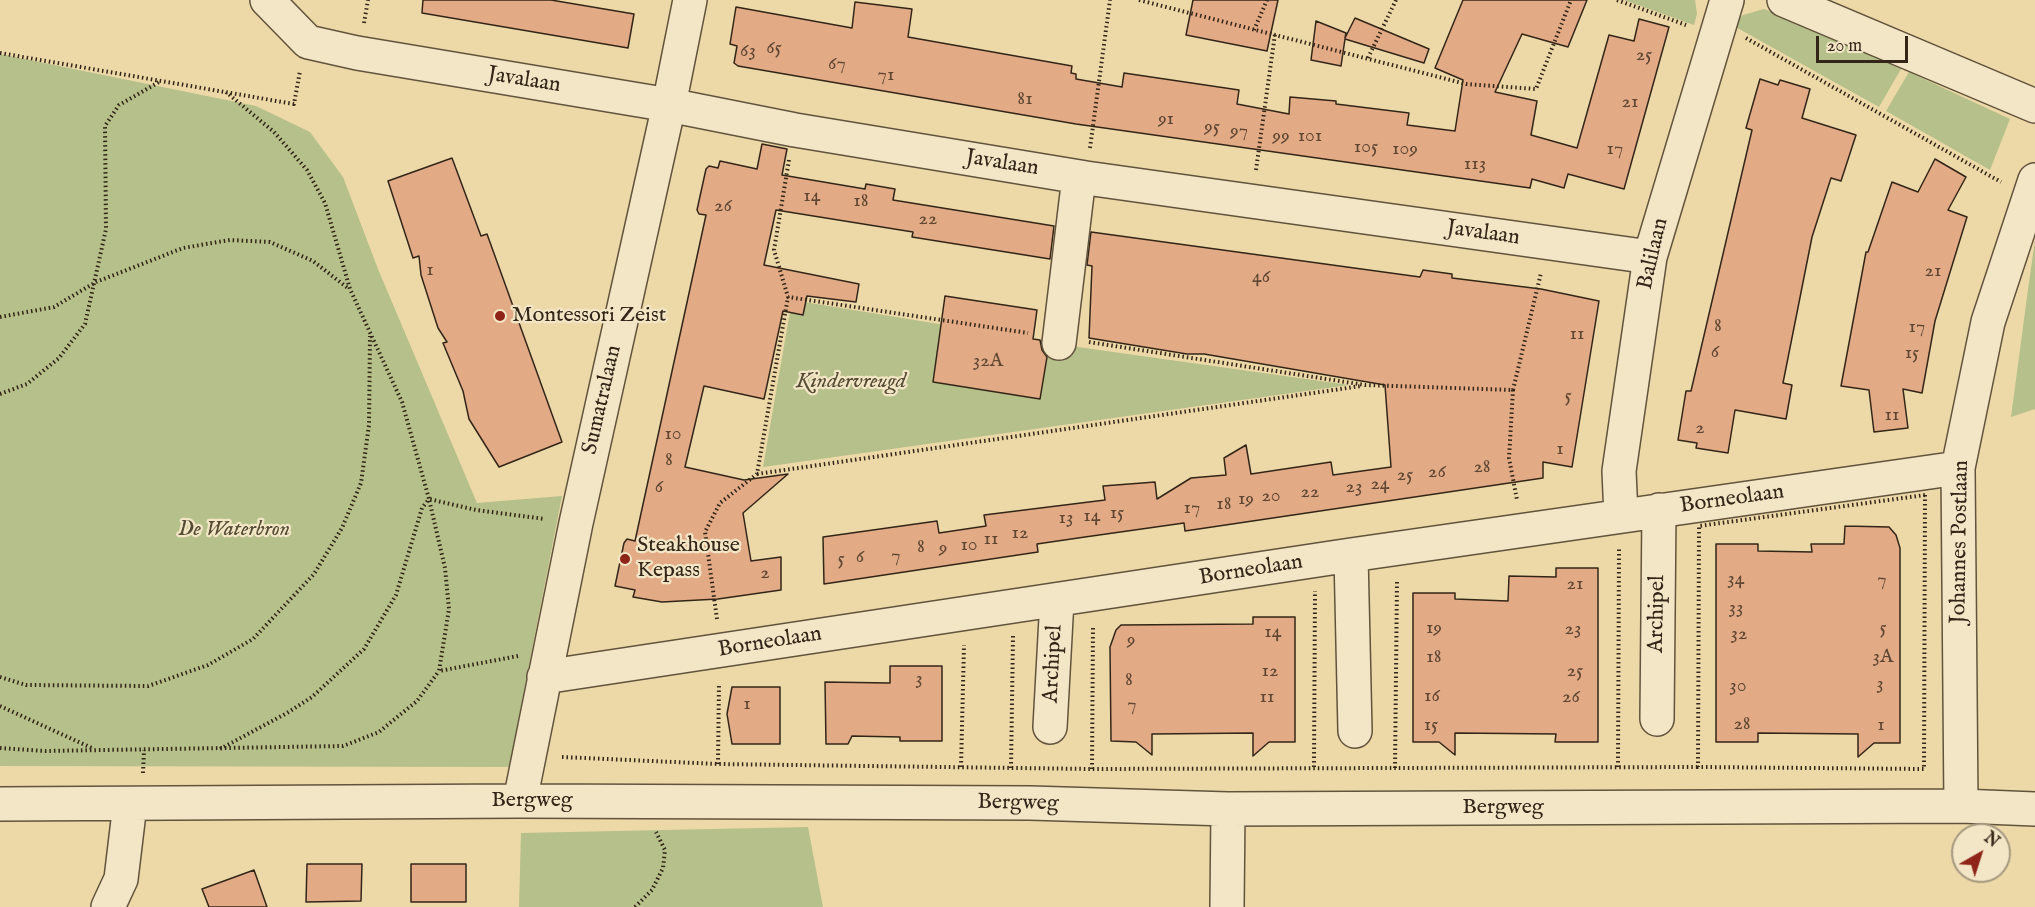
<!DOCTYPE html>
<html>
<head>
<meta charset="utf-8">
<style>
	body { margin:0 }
	#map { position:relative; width:2035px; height:907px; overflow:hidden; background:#edd9a8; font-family:"IM FELL English",serif }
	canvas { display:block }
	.north { position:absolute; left:1951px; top:823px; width:60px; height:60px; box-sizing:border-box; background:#f3e6c6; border:2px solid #a69980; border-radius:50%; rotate:39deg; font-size:16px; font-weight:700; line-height:24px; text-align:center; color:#332618 }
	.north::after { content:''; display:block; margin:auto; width:21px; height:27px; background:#8f2418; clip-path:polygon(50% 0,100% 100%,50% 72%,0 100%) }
	.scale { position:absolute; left:1816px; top:36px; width:92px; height:27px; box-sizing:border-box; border:3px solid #332618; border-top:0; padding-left:8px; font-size:18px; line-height:21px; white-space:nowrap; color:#332618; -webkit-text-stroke:4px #f3e6c6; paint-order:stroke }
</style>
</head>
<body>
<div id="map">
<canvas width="2035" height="907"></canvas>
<div class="north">N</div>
<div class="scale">20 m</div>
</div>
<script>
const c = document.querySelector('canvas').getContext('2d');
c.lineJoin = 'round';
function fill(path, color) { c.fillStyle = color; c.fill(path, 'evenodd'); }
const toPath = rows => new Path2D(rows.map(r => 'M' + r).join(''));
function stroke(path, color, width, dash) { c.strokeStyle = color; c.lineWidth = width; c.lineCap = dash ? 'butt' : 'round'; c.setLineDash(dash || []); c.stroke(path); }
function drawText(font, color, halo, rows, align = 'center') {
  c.font = font + ' "IM FELL English",serif'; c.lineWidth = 4.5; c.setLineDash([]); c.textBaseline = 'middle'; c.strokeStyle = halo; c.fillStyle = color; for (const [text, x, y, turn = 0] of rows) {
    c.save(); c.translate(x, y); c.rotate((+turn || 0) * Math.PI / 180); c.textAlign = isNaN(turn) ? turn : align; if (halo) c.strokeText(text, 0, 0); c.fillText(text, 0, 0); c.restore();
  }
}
const green = toPath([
	[1624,0,1695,0,1697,14,1694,25],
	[1764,9,1800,22,1901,69,1879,107,1732,25,1743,15],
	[0,54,256,106,310,132,343,177,378,269,477,503,562,496,509,767,0,766],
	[1909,72,2010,119,1990,170,1886,111],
	[2035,240,2035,409,2011,417,2027,297],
	[792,300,945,325,1032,395,1042,342,1349,385,763,467],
	[808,827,823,907,519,907,521,833]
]);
const building = toPath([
	[423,0,551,0,634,14,628,48,422,13,423,0],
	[1193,0,1278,0,1267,51,1186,35,1193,0],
	[1463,0,1587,0,1568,47,1522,34,1495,92,1537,101,1531,135,1577,148,1609,35,1634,41,1639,19,1669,27,1624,189,1568,174,1564,188,1532,179,1530,188,1076,124,738,66,734,63,737,46,730,44,736,7,852,28,855,2,912,9,908,37,1072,66,1071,73,1076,74,1076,79,1122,87,1124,73,1239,90,1237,104,1289,114,1290,97,1336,101,1336,104,1409,113,1407,125,1455,131,1463,80,1435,68,1463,0],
	[1355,18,1429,49,1424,63,1345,39,1341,66,1311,60,1316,21,1346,33,1345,38,1355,18],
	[1760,79,1778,85,1780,80,1810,89,1802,118,1856,135,1841,181,1831,178,1812,237,1783,383,1792,385,1786,419,1735,410,1728,453,1696,448,1697,443,1678,440,1686,391,1691,391,1752,130,1746,128,1760,79],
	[762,144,787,149,782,175,865,189,866,184,895,189,893,200,1054,226,1050,259,912,237,913,232,776,210,764,265,859,284,856,302,807,296,803,315,783,311,764,399,704,386,685,467,744,480,788,474,743,513,751,561,781,557,781,590,718,599,662,602,633,597,635,590,615,586,624,543,627,539,635,541,686,307,706,215,699,214,697,210,706,169,709,166,718,168,720,161,757,169,762,144],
	[452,158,481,236,487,234,562,442,499,467,469,419,463,391,443,343,447,342,438,328,421,275,419,256,413,258,388,181,452,158],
	[1935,159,1966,177,1948,210,1967,217,1935,321,1922,393,1903,389,1908,428,1874,432,1869,390,1841,386,1866,252,1868,252,1892,182,1918,192,1935,159],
	[1091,232,1420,277,1423,270,1452,274,1452,278,1541,289,1599,301,1572,467,1543,462,1543,478,1185,531,1184,523,1085,537,1037,544,1038,552,824,584,823,537,937,521,939,533,986,526,984,515,1105,500,1103,486,1155,482,1157,499,1191,478,1226,475,1224,458,1246,445,1251,474,1331,462,1333,475,1391,467,1385,385,1204,354,1187,354,1089,338,1092,266,1087,265,1091,232],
	[945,296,1037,310,1033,339,1040,340,1042,350,1047,357,1040,399,933,382,945,296],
	[1845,526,1889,527,1896,535,1900,548,1900,743,1874,743,1858,757,1858,734,1758,733,1758,742,1716,742,1716,544,1758,544,1758,551,1812,552,1811,544,1844,544,1845,526],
	[1556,568,1598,568,1598,742,1555,742,1556,734,1455,733,1455,755,1439,742,1413,742,1413,593,1455,593,1455,599,1508,601,1509,576,1556,577,1556,568],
	[1253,617,1295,617,1295,742,1269,742,1253,756,1253,733,1152,734,1152,755,1136,742,1111,741,1110,647,1116,630,1121,625,1253,624,1253,617],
	[890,666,942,666,942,741,900,741,900,737,852,736,848,744,826,744,825,682,890,683,890,666],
	[732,687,780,687,780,744,732,744,727,714,732,687],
	[307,864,362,864,361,901,306,902,307,864],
	[411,864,466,864,466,902,411,902,411,864],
	[254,870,267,907,209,907,202,889,254,870]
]);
const path = toPath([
	[1139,0,1466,84,1536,89,1571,0],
	[1617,0,1686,25],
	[364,23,368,0],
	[1254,30,1267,0],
	[1746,38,2001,182],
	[0,53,294,104,300,71],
	[1368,58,1396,0],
	[1090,148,1110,0],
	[789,160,774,250,788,297,1028,333],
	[1256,170,1275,34],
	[0,317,54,307,96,282,183,248,230,240,270,242,313,261,349,289],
	[1089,342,1365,385,1513,390,1541,273],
	[1513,390,1509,458,1517,500],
	[0,394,27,384,59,358,85,324,106,229,105,126,119,105,161,81],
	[757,474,1361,386],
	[1925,495,1924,769,1698,767,1699,526,1925,495],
	[717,619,705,532,720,503,757,474,788,297],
	[518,656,439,671,449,609,445,568,429,499,476,510,545,519],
	[0,677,26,685,148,686,208,665,253,639,314,574,342,528,361,483,369,425,370,336],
	[0,706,94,749],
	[0,748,45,751,343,746,379,732,396,718,417,701,439,671],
	[220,749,287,713,312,697,364,649,396,595,422,508,429,499,402,402,350,289,325,203,307,170,274,132,226,92],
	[562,757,718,764,1092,769,1698,767],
	[718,764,719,683],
	[961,767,964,645],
	[1314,767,1315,591],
	[1618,767,1619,549],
	[1011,768,1013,636],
	[1395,768,1397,580],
	[1092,769,1093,625],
	[143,773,144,750],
	[635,907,652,890,663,868,665,850,656,832]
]);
const minor = toPath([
	[267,0,308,42,357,53,669,105,795,130,1086,178,1650,257],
	[1784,0,2035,106],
	[1059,343,1079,177],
	[1621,516,1619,471,1650,257,1727,0],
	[1351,555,1355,731],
	[544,677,1351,555,1958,468],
	[1657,719,1659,510],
	[1050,727,1057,600],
	[520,801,576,523,669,105,690,0],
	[0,804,520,801,1030,803,1228,809,1961,806,2035,809],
	[1961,806,1958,468,1988,322,2035,180],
	[108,907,121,879,130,804],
	[1227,907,1228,809]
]);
const markers = [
	[500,316,6,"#8f2418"],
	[625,559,6,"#8f2418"]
];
const numberNames = [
	["65",774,49],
	["63",748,52],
	["25",1644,56],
	["67",837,65],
	["71",886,76],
	["81",1025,100],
	["21",1630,103],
	["91",1166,120],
	["95",1212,128],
	["97",1239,132],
	["99",1281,137],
	["101",1310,137],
	["105",1366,148],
	["109",1405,150],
	["17",1615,150],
	["113",1475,165],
	["14",812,197],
	["18",861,202],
	["26",723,207],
	["22",928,220],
	["1",430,271],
	["21",1933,272],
	["46",1261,278],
	["8",1718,327],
	["17",1917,328],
	["11",1577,335],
	["6",1715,353],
	["15",1912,354],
	["32A",988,362],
	["5",1568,397],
	["11",1892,416],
	["2",1700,429],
	["10",673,435],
	["1",1560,450],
	["8",669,461],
	["28",1482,468],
	["26",1437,473],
	["25",1405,476],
	["24",1380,485],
	["6",659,488],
	["23",1354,488],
	["22",1310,493],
	["20",1271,497],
	["19",1246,500],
	["18",1224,505],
	["17",1192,509],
	["15",1117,514],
	["14",1092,517],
	["13",1066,519],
	["12",1020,534],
	["11",991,540],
	["10",969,546],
	["8",921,548],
	["9",943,549],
	["7",896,557],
	["6",860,558],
	["5",841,560],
	["2",765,574],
	["34",1736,580],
	["7",1882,581],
	["21",1575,585],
	["33",1736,609],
	["19",1434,629],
	["5",1883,629],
	["23",1573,630],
	["14",1273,633],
	["32",1739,635],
	["9",1131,641],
	["18",1434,658],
	["3A",1883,658],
	["12",1270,672],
	["25",1575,672],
	["3",919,680],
	["8",1129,681],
	["3",1880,685],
	["30",1738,687],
	["16",1432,697],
	["11",1267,698],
	["26",1571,698],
	["1",747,705],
	["7",1132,706],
	["28",1742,725],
	["15",1431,726],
	["1",1881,726]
];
const streetNames = [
	["Javalaan",524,81,9],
	["Javalaan",1002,164,9],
	["Javalaan",1483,234,8],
	["Balilaan",1654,254,-77],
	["Sumatralaan",603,400,-77],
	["Borneolaan",1732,500,-8],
	["Johannes Postlaan",1961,542,-89],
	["Borneolaan",1251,571,-9],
	["Archipel",1658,614,-89],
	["Borneolaan",770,643,-9],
	["Archipel",1054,664,-87],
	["Bergweg",532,801],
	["Bergweg",1018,804,1],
	["Bergweg",1503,808]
];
const poiNames = [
	["Montessori Zeist",512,316],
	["Steakhouse",637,546],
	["Kepass",637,571]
];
const parkNames = [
	["Kindervreugd",851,382],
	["De Waterbron",234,530]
];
fill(green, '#b5c08a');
fill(building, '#e2aa85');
stroke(building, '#332618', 1.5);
stroke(minor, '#62533c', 36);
stroke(path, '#332618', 4, [1.5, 3]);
stroke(minor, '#f3e6c6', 33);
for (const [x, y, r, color] of markers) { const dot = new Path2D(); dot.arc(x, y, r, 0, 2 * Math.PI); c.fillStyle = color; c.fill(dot); stroke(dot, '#f3e6c6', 2); }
drawText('20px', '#5f4733', null, numberNames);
drawText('22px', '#332618', '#f3e6c6', streetNames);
drawText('22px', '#332618', '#f3e6c6', poiNames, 'left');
drawText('italic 22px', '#544c34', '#f3e6c6', parkNames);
</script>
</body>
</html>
